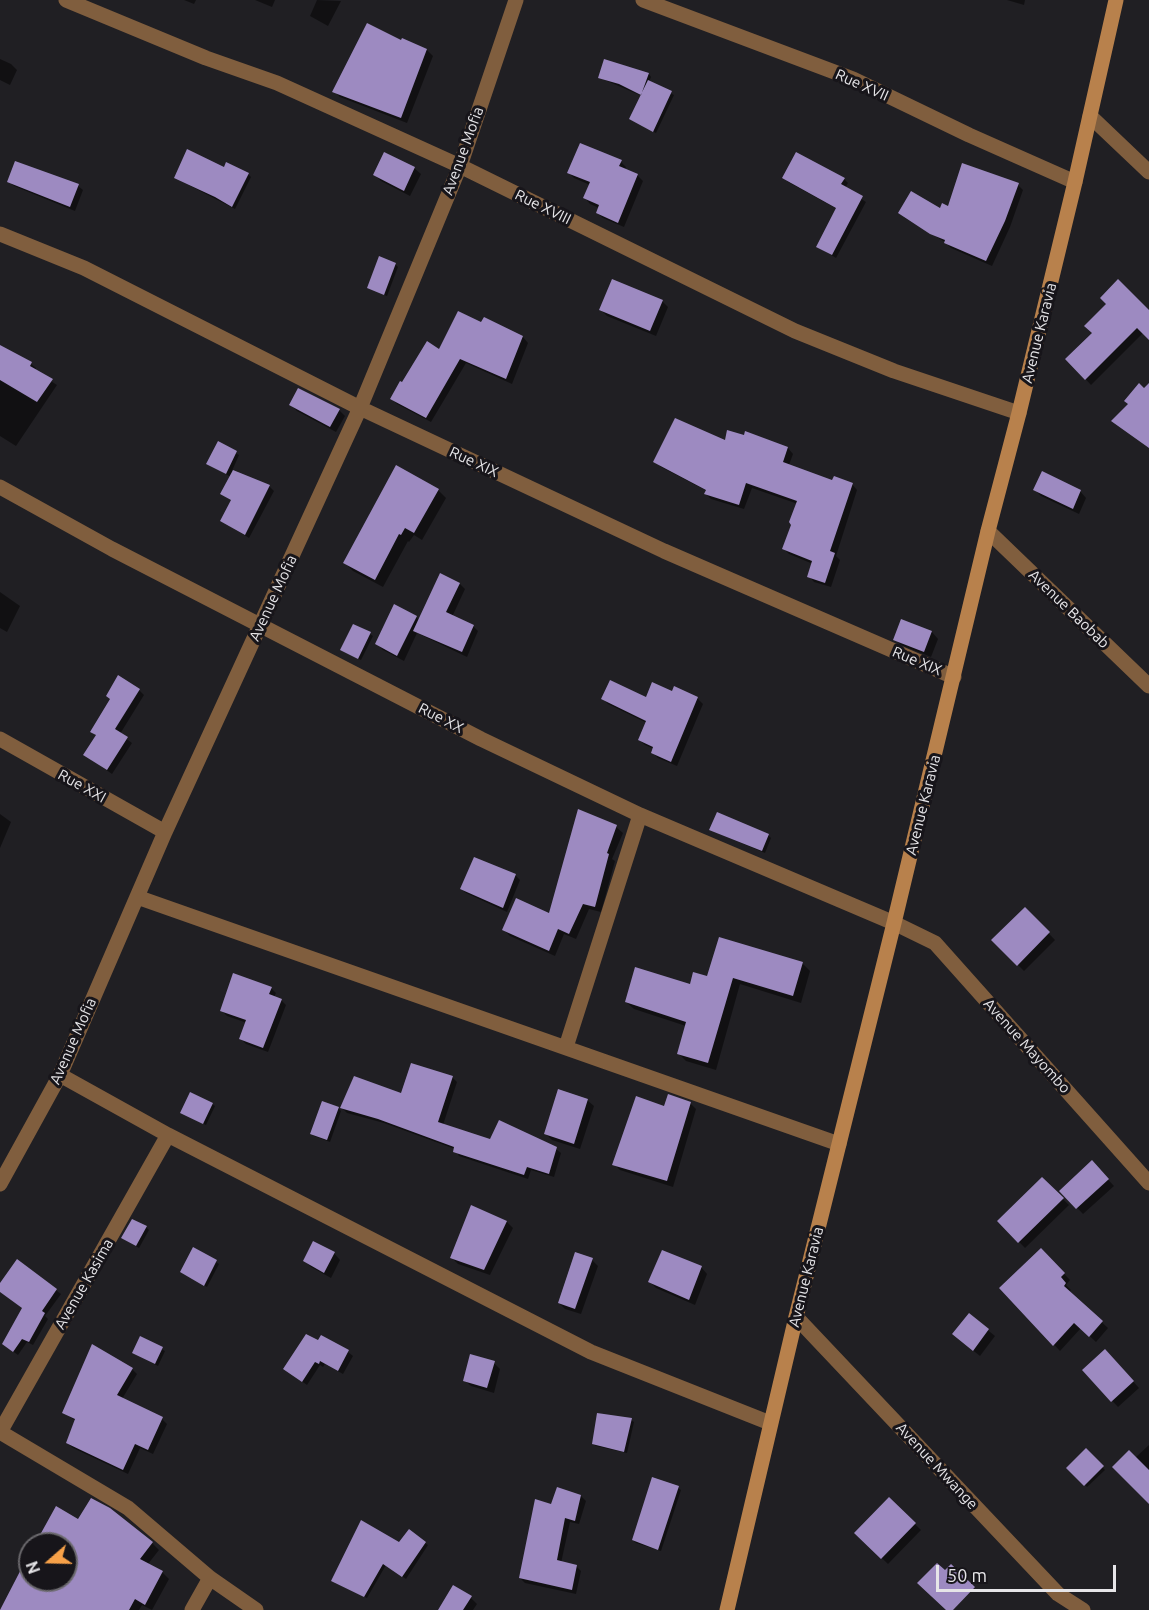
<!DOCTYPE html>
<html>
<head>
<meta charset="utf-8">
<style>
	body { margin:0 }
	#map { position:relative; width:1149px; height:1610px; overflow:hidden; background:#201f23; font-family:Ubuntu,sans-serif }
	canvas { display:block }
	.north { position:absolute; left:18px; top:1532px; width:60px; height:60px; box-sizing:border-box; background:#17151a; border:2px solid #6a686c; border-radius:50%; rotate:250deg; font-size:16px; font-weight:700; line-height:24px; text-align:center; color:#e6e5e8 }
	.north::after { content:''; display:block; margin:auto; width:21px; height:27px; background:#f7a149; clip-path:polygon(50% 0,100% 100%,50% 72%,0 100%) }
	.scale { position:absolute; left:936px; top:1565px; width:180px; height:27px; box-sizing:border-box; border:3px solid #e6e5e8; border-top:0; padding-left:8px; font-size:18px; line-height:21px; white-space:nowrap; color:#e6e5e8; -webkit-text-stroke:4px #17151a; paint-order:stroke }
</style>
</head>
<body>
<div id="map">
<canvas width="1149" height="1610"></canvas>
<div class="north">N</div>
<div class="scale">50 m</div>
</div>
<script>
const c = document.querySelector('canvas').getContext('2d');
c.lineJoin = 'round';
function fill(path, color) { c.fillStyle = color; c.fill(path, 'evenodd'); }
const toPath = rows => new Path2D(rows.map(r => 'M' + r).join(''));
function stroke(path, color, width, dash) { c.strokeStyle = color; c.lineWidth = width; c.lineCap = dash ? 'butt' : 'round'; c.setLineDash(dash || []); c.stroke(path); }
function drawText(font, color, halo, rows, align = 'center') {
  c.font = font + ' Ubuntu,sans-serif'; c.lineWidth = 6; c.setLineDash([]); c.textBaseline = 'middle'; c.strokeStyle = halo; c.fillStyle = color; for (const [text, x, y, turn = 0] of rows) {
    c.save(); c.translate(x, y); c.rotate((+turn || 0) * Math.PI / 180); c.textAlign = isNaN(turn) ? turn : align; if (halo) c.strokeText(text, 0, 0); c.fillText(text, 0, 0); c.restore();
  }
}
const shadow = toPath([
	[184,0,196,0,194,4],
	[255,0,275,0,272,7],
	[317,0,341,1,328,26,310,16],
	[1007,0,1025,0,1024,5],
	[401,42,427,50,433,56,407,123,340,97,334,91],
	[0,59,11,64,17,70,10,85,0,80],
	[649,74,651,77,649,82,674,95,656,133,630,119,642,96,600,78],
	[16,162,78,186,83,190,75,211,14,186,9,182],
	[621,162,626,167,625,170,637,175,643,181,624,227,603,218,597,213,599,208,590,204,585,198,590,185,574,178,569,173],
	[414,168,421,174,410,196,381,181,375,175],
	[225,169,248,174,251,177,235,209,175,178],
	[784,178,844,179,848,183,845,188,866,202,836,258,818,247,837,209,788,182],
	[1018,185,1023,190,1010,227,992,266,951,248,945,242,905,218,900,212,941,210],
	[395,264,398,267,387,296,369,288],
	[662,301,668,307,656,336,607,316,601,310],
	[1149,312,1149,338,1143,333,1091,385,1067,359,1094,333],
	[484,319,523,337,528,343,512,384,466,363,431,422,397,404,392,399,403,384,440,351,482,324],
	[13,353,31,364,36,368,35,371,57,385,16,446,0,436,0,375],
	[291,405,339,410,345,416,336,432,297,411],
	[746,433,788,448,793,454,789,465,833,482,852,484,857,490,836,556,840,560,831,587,814,582,809,576,813,564,789,554,783,548,793,525,798,504,752,488,744,509,711,499,706,494,707,491,661,467,655,461,745,437],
	[218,443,239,455,232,471,269,486,274,491,249,538,222,521,232,501,222,494,231,477,208,464],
	[438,490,446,498,422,540,414,535,409,542,408,541,383,587,353,571,345,563],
	[1035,490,1080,491,1086,498,1079,514,1041,496],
	[460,584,465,589,452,617,473,626,478,631,467,657,417,633,404,661,383,650,377,644,416,617,419,620],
	[0,592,20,606,7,632,0,628],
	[902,621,932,632,938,639,931,657,901,645,895,639],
	[370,634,373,636,361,660,342,650],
	[675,688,698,699,703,704,677,766,658,758,653,753,654,749,645,745,639,740,647,723,608,704,603,699,647,699,673,693],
	[139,690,144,695,120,734,132,743,112,774,85,755,97,736,92,731],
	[579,811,616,827,623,833,612,859,615,861,601,912,589,909,576,939,564,934,555,956,510,936,504,930,550,915],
	[0,814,11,822,0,848],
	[710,830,768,835,771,838,765,853],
	[475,859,516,876,520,880,507,912,466,893,461,889],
	[1025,909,1055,940,1024,971,993,940],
	[802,963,810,971,801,1003,740,984,716,1070,686,1061,678,1053,686,1026,634,1009,626,1002,691,986,708,978],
	[271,988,276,993,274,997,281,1000,286,1005,268,1052,246,1044,241,1039,247,1023,227,1016,222,1011],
	[452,1077,457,1082,443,1125,490,1141,556,1149,561,1153,554,1177,531,1170,528,1179,459,1156,455,1149,384,1123,347,1113,342,1108,402,1095],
	[587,1100,594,1106,580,1149,552,1140,546,1134],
	[690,1103,696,1109,673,1187,620,1170,614,1164],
	[212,1104,215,1106,206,1125,182,1113],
	[338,1108,341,1111,330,1142,314,1136,312,1134],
	[1098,1169,1114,1186,1083,1214,1061,1191],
	[1042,1179,1069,1205,1025,1248,999,1221],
	[472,1207,507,1222,513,1228,490,1275,458,1264,452,1258],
	[146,1227,149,1230,139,1248,125,1240],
	[314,1243,334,1253,340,1260,331,1278,311,1267,305,1261],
	[194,1249,219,1264,207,1287,184,1274],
	[1041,1250,1070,1280,1066,1285,1071,1290,1069,1292,1108,1328,1096,1342,1081,1328,1060,1351,1001,1288],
	[592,1260,598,1266,581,1314,565,1309,559,1303],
	[17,1261,61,1294,45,1316,48,1319,33,1345,27,1342,18,1355,3,1344,24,1308,0,1292,0,1285],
	[701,1267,707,1274,695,1305,656,1288,650,1282],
	[969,1315,995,1336,980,1356,960,1340],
	[141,1338,165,1351,158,1366,137,1355],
	[321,1338,348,1352,353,1356,343,1374,325,1364,323,1367,320,1365,307,1385,290,1373],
	[1111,1357,1139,1388,1118,1407,1084,1371],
	[494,1363,500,1369,494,1393,471,1386,464,1380],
	[132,1369,137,1374,122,1399,162,1419,167,1424,153,1454,140,1448,128,1474,73,1448,67,1443,76,1421,64,1413],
	[631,1420,634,1422,627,1453,596,1446,593,1444],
	[1149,1445,1149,1502,1135,1458],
	[1086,1450,1105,1470,1087,1487,1068,1468],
	[678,1488,681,1490,661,1551,636,1543,633,1540],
	[581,1496,586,1501,579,1524,570,1522,561,1563,576,1566,581,1571,576,1594,525,1583,520,1578,552,1506],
	[889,1499,921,1530,888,1564,856,1533],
	[152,1543,159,1550,148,1564,162,1572,169,1579,152,1610,142,1605,139,1610,1,1610,30,1557,30,1580,66,1580,66,1544,37,1544],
	[425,1543,428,1545,406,1579,386,1565,367,1598,335,1583,399,1544],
	[471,1598,477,1604,473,1610,439,1610]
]);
const building = toPath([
	[367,23,401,40,402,38,427,49,401,118,332,92],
	[604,59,649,73,641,95,619,84,598,78],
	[648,80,672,91,653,132,629,119],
	[580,143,622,160,619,166,638,174,618,223,596,213,599,205,583,198,590,182,567,173],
	[187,149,224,167,226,162,249,173,232,207,215,197,174,178],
	[384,152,415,167,404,191,373,175],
	[796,152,845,178,841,184,863,196,832,255,816,247,836,208,782,178],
	[15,161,79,184,70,207,7,182],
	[962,163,1019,183,1005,221,986,261,944,243,945,240,930,234,898,213,911,191,940,208,942,203,948,206],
	[379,256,396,263,384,295,367,288],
	[612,279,663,300,650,331,599,310],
	[1118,279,1149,310,1149,340,1137,328,1085,380,1065,359,1092,333,1084,326,1106,304,1100,298],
	[458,311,481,322,484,317,523,336,506,379,460,359,426,418,390,399,400,381,402,382,427,341,439,349],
	[0,345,32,362,30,366,53,379,37,402,0,380],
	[1139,383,1144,388,1149,383,1149,448,1111,421,1128,404,1124,401],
	[298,388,340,409,330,427,289,405],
	[675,418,725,440,727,430,744,435,745,431,788,447,783,462,832,480,834,476,853,483,830,551,835,553,825,583,807,577,812,561,782,549,791,525,789,522,797,501,746,483,739,505,704,494,706,490,653,462],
	[218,441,237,451,226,474,206,464],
	[396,465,439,489,414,533,405,528,401,535,399,534,375,580,343,563],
	[233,470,270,485,245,535,220,521,231,500,220,494],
	[1042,471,1081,490,1073,509,1033,490],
	[440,573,460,583,446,612,474,625,462,652,413,631],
	[394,604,417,616,397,656,375,644],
	[901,619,932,631,924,652,893,640],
	[353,624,371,632,358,659,340,650],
	[118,675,140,689,115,729,128,737,107,770,83,755,96,735,90,732,110,699,106,696],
	[610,680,646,697,652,682,672,691,674,686,698,697,671,762,651,753,653,747,638,740,646,721,601,699],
	[578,809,617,825,607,853,609,854,595,907,583,904,569,934,558,929,549,951,502,930,516,898,549,913],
	[717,812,769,834,762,851,709,830],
	[474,857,516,874,503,908,460,889],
	[1025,907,1050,932,1017,966,991,940],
	[719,937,803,962,793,996,733,978,708,1063,677,1054,686,1022,625,1002,635,967,690,984,693,972,707,976],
	[233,973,272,987,269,994,282,999,263,1048,239,1039,246,1020,220,1011],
	[411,1063,453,1076,438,1122,490,1139,499,1120,557,1147,549,1174,527,1167,524,1175,453,1152,454,1147,378,1119,340,1108,354,1076,401,1093],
	[558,1089,588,1099,574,1144,544,1134],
	[190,1092,213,1103,203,1124,180,1113],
	[668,1094,691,1102,667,1181,612,1165,636,1096,664,1106],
	[322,1101,339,1107,327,1140,310,1134],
	[1092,1160,1109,1179,1076,1209,1059,1191],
	[1042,1177,1064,1198,1018,1243,997,1221],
	[471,1205,507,1221,484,1270,450,1258],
	[132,1219,147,1226,136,1246,121,1238],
	[313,1241,335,1252,324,1273,303,1261],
	[193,1247,217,1260,204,1286,180,1272],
	[1041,1248,1065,1273,1061,1277,1066,1283,1064,1286,1103,1321,1089,1337,1074,1323,1053,1346,999,1288],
	[662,1250,702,1266,689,1300,648,1282],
	[575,1252,593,1258,575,1309,558,1303],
	[17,1259,57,1289,42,1311,45,1313,29,1342,22,1339,13,1352,2,1344,22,1308,0,1292,0,1283],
	[969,1313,989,1329,973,1351,952,1334],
	[306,1334,318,1340,321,1335,349,1350,338,1371,320,1361,319,1364,315,1362,302,1382,283,1369],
	[140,1336,163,1347,155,1364,132,1353],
	[92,1344,133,1368,117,1395,163,1417,148,1450,135,1444,123,1470,66,1443,75,1419,62,1413],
	[1105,1349,1134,1381,1111,1402,1082,1370],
	[470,1354,495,1361,487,1388,463,1381],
	[597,1413,632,1418,624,1452,592,1444],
	[1086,1448,1104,1466,1084,1486,1066,1468],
	[1129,1450,1149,1470,1149,1504,1112,1467],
	[652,1477,679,1486,658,1550,632,1540],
	[557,1487,581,1495,575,1521,565,1518,557,1560,577,1565,572,1590,519,1578,535,1499,551,1504],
	[889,1497,916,1523,881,1559,854,1533],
	[91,1498,110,1508,153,1542,140,1559,163,1571,145,1605,135,1599,129,1610,0,1610,30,1552,30,1580,66,1580,66,1544,35,1544,56,1506,78,1519],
	[361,1520,399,1542,409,1529,426,1542,402,1577,383,1564,364,1597,331,1581],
	[937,1563,945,1570,951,1564,975,1587,953,1610,946,1610,917,1583],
	[453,1585,472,1596,463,1610,438,1610]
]);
const street = toPath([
	[66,0,206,58,277,83,460,166,795,331,894,371,1019,413],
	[643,0,853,79,969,135,1075,182],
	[1090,116,1149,172],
	[0,234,84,268,360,408,664,551,954,677],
	[0,487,112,549,481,739,640,815,894,923,935,943,1149,1183],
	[988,531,1149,686],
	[0,739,165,832],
	[137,897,839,1144],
	[566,1047,640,815],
	[60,1075,168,1135,591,1352,770,1423],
	[0,1184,60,1075,165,832,360,408,460,166,516,0],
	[796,1317,1058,1594,1083,1610],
	[0,1432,168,1135],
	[0,1432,128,1508,210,1578,256,1610],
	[192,1610,210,1578]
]);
const secondary = toPath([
	[727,1610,796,1317,894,923,988,531,1019,413,1075,182,1116,0]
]);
const streetNames = [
	["Rue XVII",862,85,24],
	["Avenue Mofia",463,151,-70],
	["Rue XVIII",543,207,26],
	["Avenue Karavia",1039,333,-76],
	["Rue XIX",474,462,25],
	["Avenue Mofia",273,598,-65],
	["Avenue Baobab",1069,609,44],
	["Rue XIX",917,661,23],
	["Rue XX",441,718,27],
	["Rue XXI",82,786,29],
	["Avenue Karavia",923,805,-76],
	["Avenue Mofia",73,1041,-66],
	["Avenue Mayombo",1027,1046,48],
	["Avenue Karavia",806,1277,-76],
	["Avenue Kasima",84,1284,-60],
	["Avenue Mwange",937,1466,47]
];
fill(shadow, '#0007');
fill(building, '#9d8ac1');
stroke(street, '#805e3e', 15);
stroke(secondary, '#b8814c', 15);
drawText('15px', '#e6e5e8', '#17151a', streetNames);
</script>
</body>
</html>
